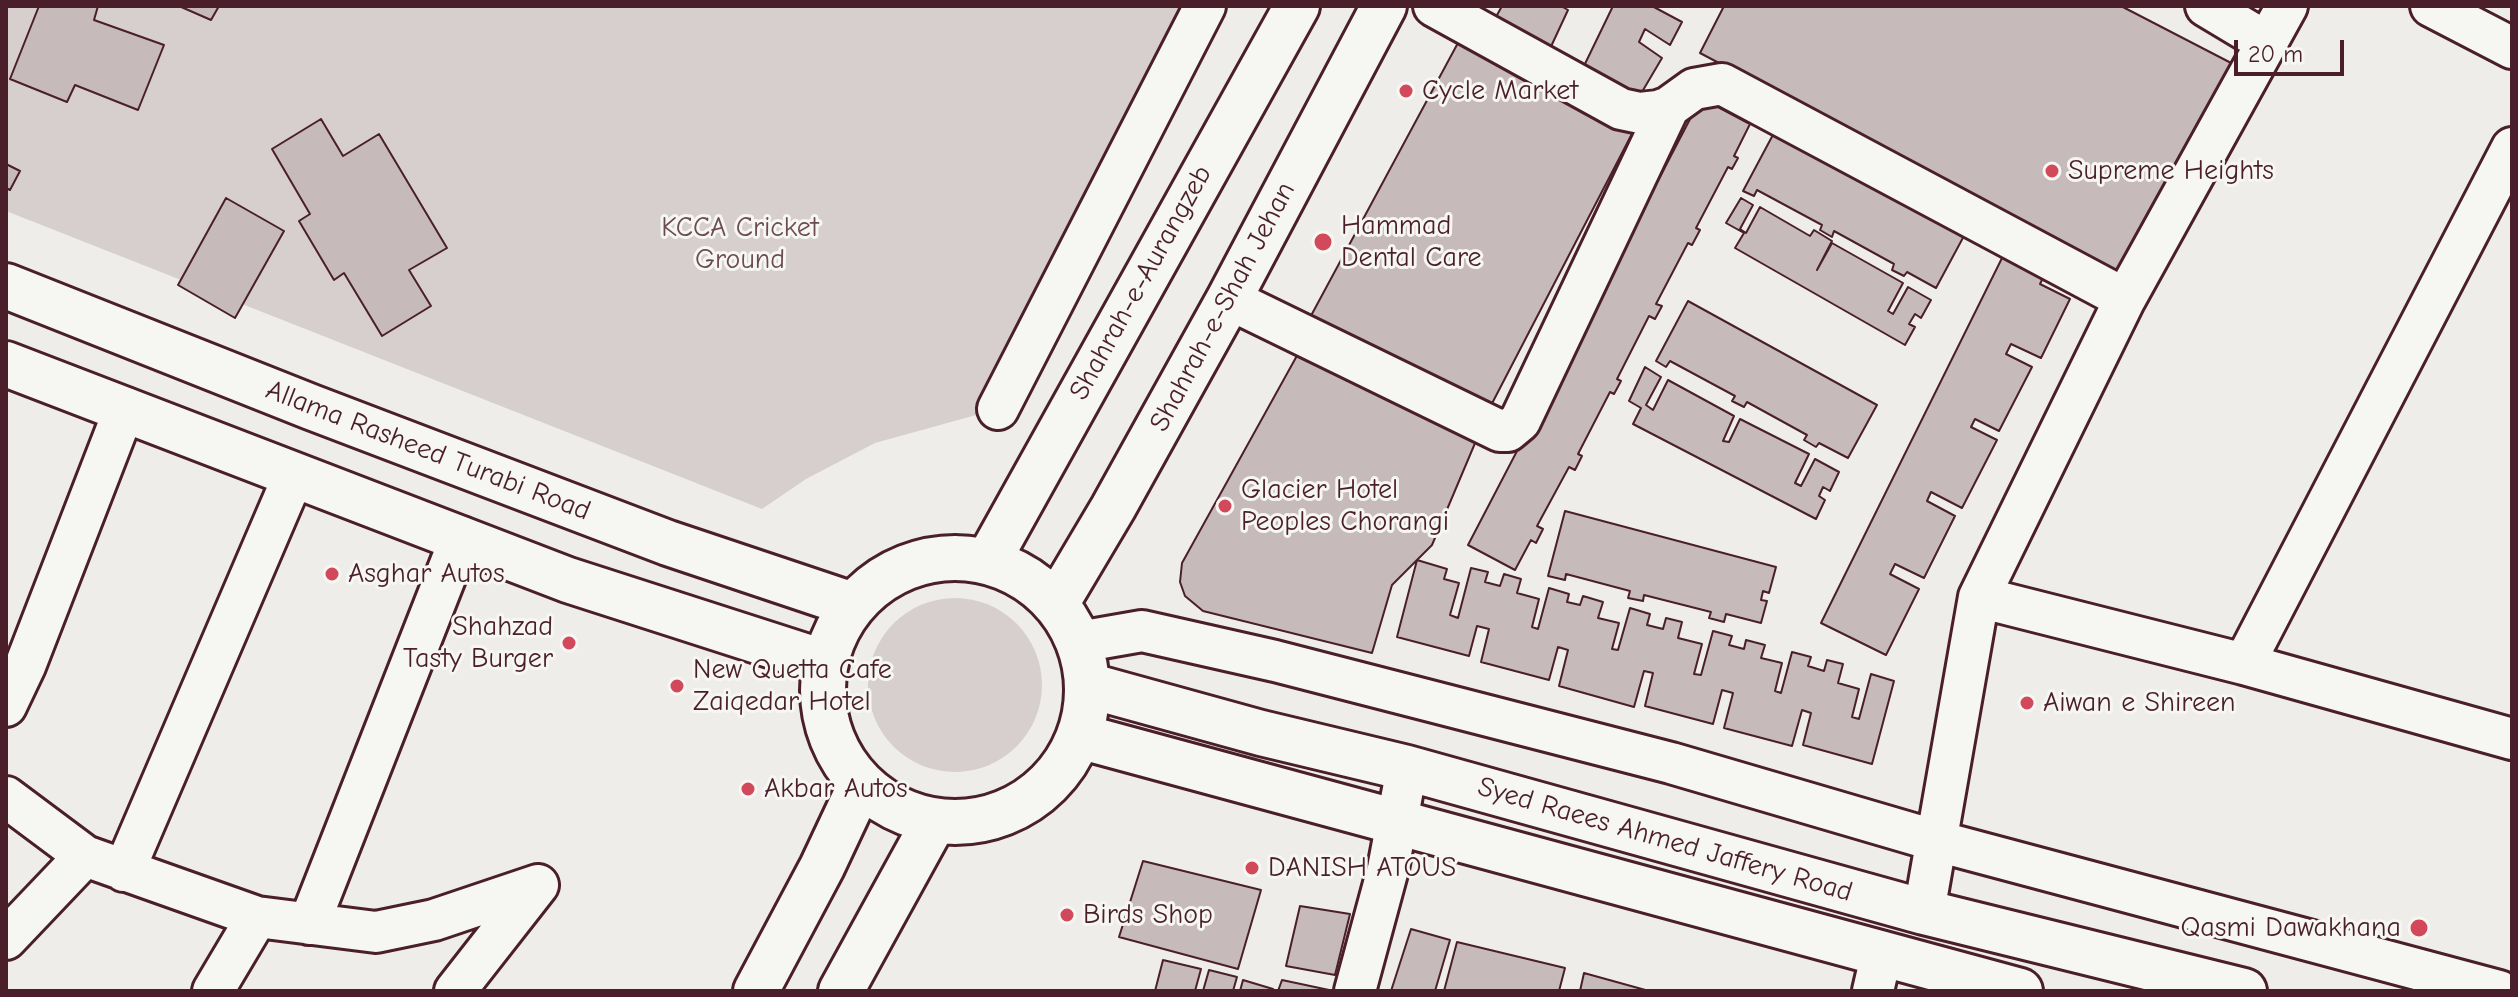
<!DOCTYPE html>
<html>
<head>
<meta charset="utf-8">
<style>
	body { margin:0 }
	#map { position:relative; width:2518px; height:997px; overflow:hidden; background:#efedea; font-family:"Comic Neue",sans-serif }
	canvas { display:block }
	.frame { position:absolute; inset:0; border:8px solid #4a1f2b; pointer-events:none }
	.scale { position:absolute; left:2234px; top:40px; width:110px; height:36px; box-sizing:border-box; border:4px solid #4a1f2b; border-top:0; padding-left:10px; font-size:24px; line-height:28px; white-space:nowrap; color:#4a1f2b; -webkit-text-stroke:6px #f6f6f2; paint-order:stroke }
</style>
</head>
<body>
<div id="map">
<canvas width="2518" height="997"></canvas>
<div class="frame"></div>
<div class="scale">20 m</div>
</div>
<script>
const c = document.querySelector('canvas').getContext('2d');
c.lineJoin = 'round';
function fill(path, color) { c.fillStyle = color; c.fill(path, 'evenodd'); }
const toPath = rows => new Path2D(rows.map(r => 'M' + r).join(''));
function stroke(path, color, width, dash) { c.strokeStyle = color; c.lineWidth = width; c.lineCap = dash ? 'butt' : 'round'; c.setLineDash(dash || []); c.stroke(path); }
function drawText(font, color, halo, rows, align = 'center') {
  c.font = font + ' "Comic Neue",sans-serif'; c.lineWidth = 6; c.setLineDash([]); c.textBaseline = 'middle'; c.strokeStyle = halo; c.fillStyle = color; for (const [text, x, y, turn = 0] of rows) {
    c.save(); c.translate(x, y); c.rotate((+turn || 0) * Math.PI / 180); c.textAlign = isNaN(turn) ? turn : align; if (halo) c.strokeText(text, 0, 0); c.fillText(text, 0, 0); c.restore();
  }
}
const green = toPath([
	[6,6,1205,6,998,409,875,443,806,479,762,509,6,211],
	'868 685a87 87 0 1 1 174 0a87 87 0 1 1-174 0Z'
]);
const building = toPath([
	[39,6,98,6,94,20,164,45,138,110,75,85,67,102,10,79,39,6],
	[179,6,219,6,211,20,179,6],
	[1502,6,1561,6,1568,10,1548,53,1492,24,1502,6],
	[1613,6,1652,6,1682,22,1670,45,1645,29,1639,42,1662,58,1639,97,1582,70,1613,6],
	[1724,6,2121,6,2235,65,2125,277,1700,53,1724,6],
	[1466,28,1635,128,1486,415,1306,325,1466,28],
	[1701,98,1750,124,1734,156,1738,158,1732,169,1728,167,1696,228,1700,230,1692,245,1688,243,1656,304,1662,306,1655,319,1649,316,1617,379,1621,381,1614,394,1610,392,1578,454,1582,456,1575,470,1569,467,1537,526,1543,529,1536,543,1531,540,1515,570,1468,545,1701,98],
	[321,119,343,156,379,134,447,248,409,270,431,306,382,336,344,273,334,280,299,221,310,214,272,149,321,119],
	[1775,131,1965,234,1936,288,1907,272,1904,276,1892,270,1894,264,1834,231,1832,237,1820,230,1822,225,1757,190,1754,196,1743,191,1775,131],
	[6,164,20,171,10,190,6,188,6,164],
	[226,198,284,231,235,318,178,285,226,198],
	[1741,198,1753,205,1740,229,1746,233,1760,207,1810,236,1814,230,1832,241,1817,270,1832,243,1903,283,1888,311,1893,314,1908,287,1931,300,1921,318,1915,314,1909,324,1915,327,1905,345,1735,248,1744,233,1726,223,1741,198],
	[2004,254,2045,274,2040,284,2070,299,2041,358,2011,344,2006,354,2032,367,1999,431,1975,419,1971,427,1997,440,1962,508,1931,492,1927,501,1955,516,1924,578,1895,564,1890,574,1919,589,1886,655,1821,623,2004,254],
	[1688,301,1877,405,1848,458,1819,443,1816,447,1804,440,1807,435,1747,402,1744,407,1732,401,1735,396,1670,361,1666,367,1656,361,1688,301],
	[1304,343,1481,429,1432,545,1392,585,1372,653,1203,611,1185,596,1180,582,1182,563,1304,343],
	[1645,367,1661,377,1646,405,1653,410,1668,380,1734,416,1723,441,1729,442,1740,419,1809,454,1795,483,1801,486,1815,459,1839,472,1830,491,1823,487,1819,496,1825,500,1816,519,1633,424,1641,408,1629,401,1645,367],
	[1565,511,1776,567,1769,593,1763,591,1761,600,1767,601,1761,623,1726,614,1724,622,1709,618,1711,612,1644,595,1643,601,1628,598,1630,591,1566,574,1565,580,1548,576,1565,511],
	[1417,560,1447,569,1444,579,1459,583,1450,615,1458,618,1471,568,1488,572,1485,582,1500,586,1504,574,1521,579,1517,593,1539,599,1532,627,1538,629,1549,588,1569,594,1567,602,1580,605,1583,596,1603,602,1598,618,1619,623,1612,649,1618,650,1630,608,1650,614,1647,625,1663,629,1666,618,1682,622,1678,638,1702,644,1694,674,1701,675,1713,631,1732,636,1729,645,1744,649,1746,640,1765,645,1761,658,1782,663,1775,691,1781,693,1792,652,1811,657,1808,666,1824,671,1827,660,1843,664,1838,683,1859,689,1852,717,1859,719,1871,674,1894,681,1872,764,1803,745,1811,713,1802,710,1792,746,1724,728,1733,693,1722,690,1713,724,1645,706,1653,673,1644,671,1634,707,1559,686,1568,650,1558,647,1549,680,1481,662,1489,629,1477,626,1469,656,1397,637,1417,560],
	[1143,861,1261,890,1238,969,1119,937,1143,861],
	[1300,906,1350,914,1335,975,1286,966,1300,906],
	[1411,929,1450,940,1435,991,1391,991,1411,929],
	[1457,942,1565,968,1559,991,1444,991,1457,942],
	[1163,960,1201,969,1195,991,1155,991,1163,960],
	[1209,970,1237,977,1233,991,1203,991,1209,970],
	[1584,973,1649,991,1580,991,1584,973],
	[1243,980,1273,989,1273,991,1240,991,1243,980],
	[1282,980,1329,990,1278,991,1282,980]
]);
const minor = toPath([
	[1434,6,1621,109,1640,113,1658,111,1669,107,1694,89,1722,84,2125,299],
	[2206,6,2266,42],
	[2431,6,2512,48],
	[1229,299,1500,431,1508,431,1520,421,1669,107],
	[998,409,1205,6],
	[1979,597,2244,664,2512,739],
	[1079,642,1142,631,1275,661,1671,763,1937,841,2499,991],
	[2244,664,2512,148],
	[6,706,25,666,125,408],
	[6,797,85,856,257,917,376,932,434,920,538,885],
	[124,871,294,475],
	[1924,912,1979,597,2125,299,2287,6],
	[309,924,461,537],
	[6,939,85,856],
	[213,991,257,917],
	[455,991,538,885],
	[1355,991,1388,869,1407,768],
	[1873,991,1882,952]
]);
const major = toPath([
	[6,286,311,407,668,543,853,605],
	[6,364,568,580,826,663],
	'823 690a132 132 0 1 1 264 0a132 132 0 1 1-264 0Z',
	[988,561,1297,6],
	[1056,604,1113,508,1229,299,1384,6],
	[1087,685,1261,733,1407,768,1924,912,2244,991],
	[1079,736,2020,991],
	[756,991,822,867,861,784],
	[841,991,934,822]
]);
const markers = [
	[1406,91,8,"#d1495b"],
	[2052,171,8,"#d1495b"],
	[1323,242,10,"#d1495b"],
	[1225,506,8,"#d1495b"],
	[332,574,8,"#d1495b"],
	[569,643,8,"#d1495b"],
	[677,686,8,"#d1495b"],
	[2027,703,8,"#d1495b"],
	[748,789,8,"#d1495b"],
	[1252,868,8,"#d1495b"],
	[1067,915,8,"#d1495b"],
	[2419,928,10,"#d1495b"]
];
const poiNames = [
	["Cycle Market",1422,91],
	["Supreme Heights",2068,171],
	["Hammad",1341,226],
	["Dental Care",1341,258],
	["Glacier Hotel",1241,490],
	["Peoples Chorangi",1241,522],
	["Asghar Autos",348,574],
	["Shahzad",553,627,"right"],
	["Tasty Burger",553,659,"right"],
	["New Quetta Cafe",693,670],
	["Zaiqedar Hotel",693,702],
	["Aiwan e Shireen",2043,703],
	["Akbar Autos",764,789],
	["DANISH ATOUS",1268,868],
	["Birds Shop",1083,915],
	["Qasmi Dawakhana",2401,928,"right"]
];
const parkNames = [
	["KCCA Cricket",740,228],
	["Ground",740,260]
];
const streetNames = [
	["Shahrah-e-Aurangzeb",1141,283,-61],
	["Shahrah-e-Shah Jehan",1223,307,-62],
	["Allama Rasheed Turabi Road",428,451,21],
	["Syed Raees Ahmed Jaffery Road",1665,840,16]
];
fill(green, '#d7cfce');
fill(building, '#c6babb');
stroke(building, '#4a1f2b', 2);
stroke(minor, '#4a1f2b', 46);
stroke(major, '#4a1f2b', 50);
stroke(minor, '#f6f6f2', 40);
stroke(major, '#f6f6f2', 44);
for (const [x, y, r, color] of markers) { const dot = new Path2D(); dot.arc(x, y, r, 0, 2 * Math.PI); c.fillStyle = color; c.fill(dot); stroke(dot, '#f6f6f2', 3); }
drawText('28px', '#4a1f2b', '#f6f6f2', poiNames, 'left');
drawText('28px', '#6d4b54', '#f6f6f2', parkNames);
drawText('28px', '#4a1f2b', '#f6f6f2', streetNames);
</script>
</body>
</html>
